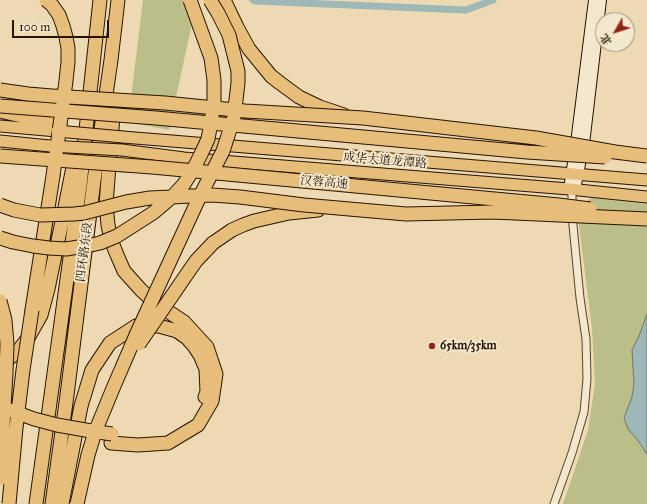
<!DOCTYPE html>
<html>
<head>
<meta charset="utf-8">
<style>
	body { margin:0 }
	#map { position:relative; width:647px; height:504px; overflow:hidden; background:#eddab2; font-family:"IM FELL Great Primer","Noto Serif SC",serif }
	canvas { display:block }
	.north { position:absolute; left:595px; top:12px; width:40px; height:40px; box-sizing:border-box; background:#f3e7cd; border:1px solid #a1927c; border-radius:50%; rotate:231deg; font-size:11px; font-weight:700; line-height:16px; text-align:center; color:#271302 }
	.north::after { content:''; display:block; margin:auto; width:14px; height:18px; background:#8f2418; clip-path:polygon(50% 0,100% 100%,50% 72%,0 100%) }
	.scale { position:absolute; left:12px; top:20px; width:97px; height:18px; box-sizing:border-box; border:2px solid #271302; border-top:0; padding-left:5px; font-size:12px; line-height:14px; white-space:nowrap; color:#271302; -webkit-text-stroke:3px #f3e7cd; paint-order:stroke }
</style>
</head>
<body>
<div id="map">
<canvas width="647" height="504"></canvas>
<div class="north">北</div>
<div class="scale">100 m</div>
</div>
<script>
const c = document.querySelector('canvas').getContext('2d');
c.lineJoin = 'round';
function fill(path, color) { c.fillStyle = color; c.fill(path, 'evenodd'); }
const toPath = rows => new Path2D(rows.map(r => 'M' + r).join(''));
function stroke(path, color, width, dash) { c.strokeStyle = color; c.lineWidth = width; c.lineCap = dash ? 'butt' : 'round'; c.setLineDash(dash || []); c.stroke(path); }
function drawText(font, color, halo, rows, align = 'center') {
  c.font = font + ' "IM FELL Great Primer","Noto Serif SC",serif'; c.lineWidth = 4; c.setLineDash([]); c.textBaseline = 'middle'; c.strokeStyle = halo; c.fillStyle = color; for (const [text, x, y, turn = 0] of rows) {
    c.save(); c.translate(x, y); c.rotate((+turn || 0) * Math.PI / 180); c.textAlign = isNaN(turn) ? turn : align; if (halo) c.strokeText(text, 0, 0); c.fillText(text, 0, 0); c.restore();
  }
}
const green = toPath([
	[143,0,197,0,169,130,128,122],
	[592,198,647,204,647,504,563,504,588,430,595,384,592,329,579,225,579,205]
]);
const water = toPath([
	[647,314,647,454,637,439,628,429,624,418,632,397,634,384,632,350,639,336,647,314]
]);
const canal = toPath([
	[253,0,255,1,466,10,493,0]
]);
const street = toPath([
	[554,504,572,453,584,412,587,379,586,339,580,298,572,215,572,189]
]);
const secondary = toPath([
	[569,189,576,143,594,0],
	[575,189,584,144,601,0]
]);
const primary = toPath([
	[0,112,26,118,58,123],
	[0,126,57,131],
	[123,137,647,180],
	[0,141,50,146],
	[122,150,184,158,569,189,647,197]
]);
const highway = toPath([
	[224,0,238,29,249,49,271,76,280,83,299,97,320,107,344,115],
	[213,243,232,230,243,225,254,221,289,213,318,210],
	[32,310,53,176],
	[0,365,6,361,18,351,28,338,41,315,48,289,65,207,75,157],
	[111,443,138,445,168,443,198,425,212,401,216,374,207,347,184,322,154,302,141,290,124,271,117,255,111,240,108,225,106,204,113,116,113,103],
	[36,504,80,185,100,0],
	[52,504,67,395,97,157,111,60,118,0],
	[62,504,81,406,92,370,110,343,136,326,159,326,177,331,187,338,194,346,200,355,206,369,207,392,205,397]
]);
const primaryBridge = toPath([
	[57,131,123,137],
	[50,146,122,150]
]);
const highwayBridge = toPath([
	[46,0,52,5,59,15,63,26,66,37,68,48,68,62,66,81,53,176],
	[0,90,28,94,52,96,165,103,245,111,363,118,536,138,615,152,647,156],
	[0,106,156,118,527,152,605,157],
	[0,156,152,167,559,205,590,209],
	[0,205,14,210,40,215,74,214,84,213,126,202,150,198,212,195,240,197,304,205,406,214,493,212,647,219],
	[0,238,13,242,33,246,49,248,66,249,91,245,100,243,117,236,153,213,173,196,184,184,194,168,202,152,208,139,210,128,214,104,214,80,211,58,203,36,190,0],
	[0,301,5,320,7,344,6,373,0,479],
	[139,344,189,271,196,261,213,243],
	[10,410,34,419,57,425,91,431,112,434],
	[9,504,16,428,23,370,32,310],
	[77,504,88,455,95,432,114,386,136,335,199,198,223,151,234,117,238,83,238,71,229,35,218,13,210,0]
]);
const markers = [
	[432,346,4,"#8f2418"]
];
const streetNames = [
	["成华大道龙潭路",385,161,5],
	["汉蓉高速",324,183,5],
	["四环路东段",85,252,-83]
];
const poiNames = [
	["65km/35km",440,346]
];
fill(green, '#bcbe89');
fill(water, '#9db8b7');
stroke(water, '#6e766f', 1);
stroke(canal, '#9db8b7', 7);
stroke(street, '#58452e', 9);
stroke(secondary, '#271302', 12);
stroke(primary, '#271302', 13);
stroke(highway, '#271302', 15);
stroke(street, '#f3e7cd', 7);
stroke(secondary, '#f3e7cd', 10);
stroke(primary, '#e6bd79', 11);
stroke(highway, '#e6bd79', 13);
stroke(primaryBridge, '#271302', 13, []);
stroke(highwayBridge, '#271302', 15, []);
stroke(primaryBridge, '#e6bd79', 11);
stroke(highwayBridge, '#e6bd79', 13);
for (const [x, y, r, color] of markers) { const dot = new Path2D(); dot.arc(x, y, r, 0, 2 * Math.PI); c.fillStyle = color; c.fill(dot); stroke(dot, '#f3e7cd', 1.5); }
drawText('12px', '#271302', '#f3e7cd', streetNames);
drawText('bold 12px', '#271302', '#f3e7cd', poiNames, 'left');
</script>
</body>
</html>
